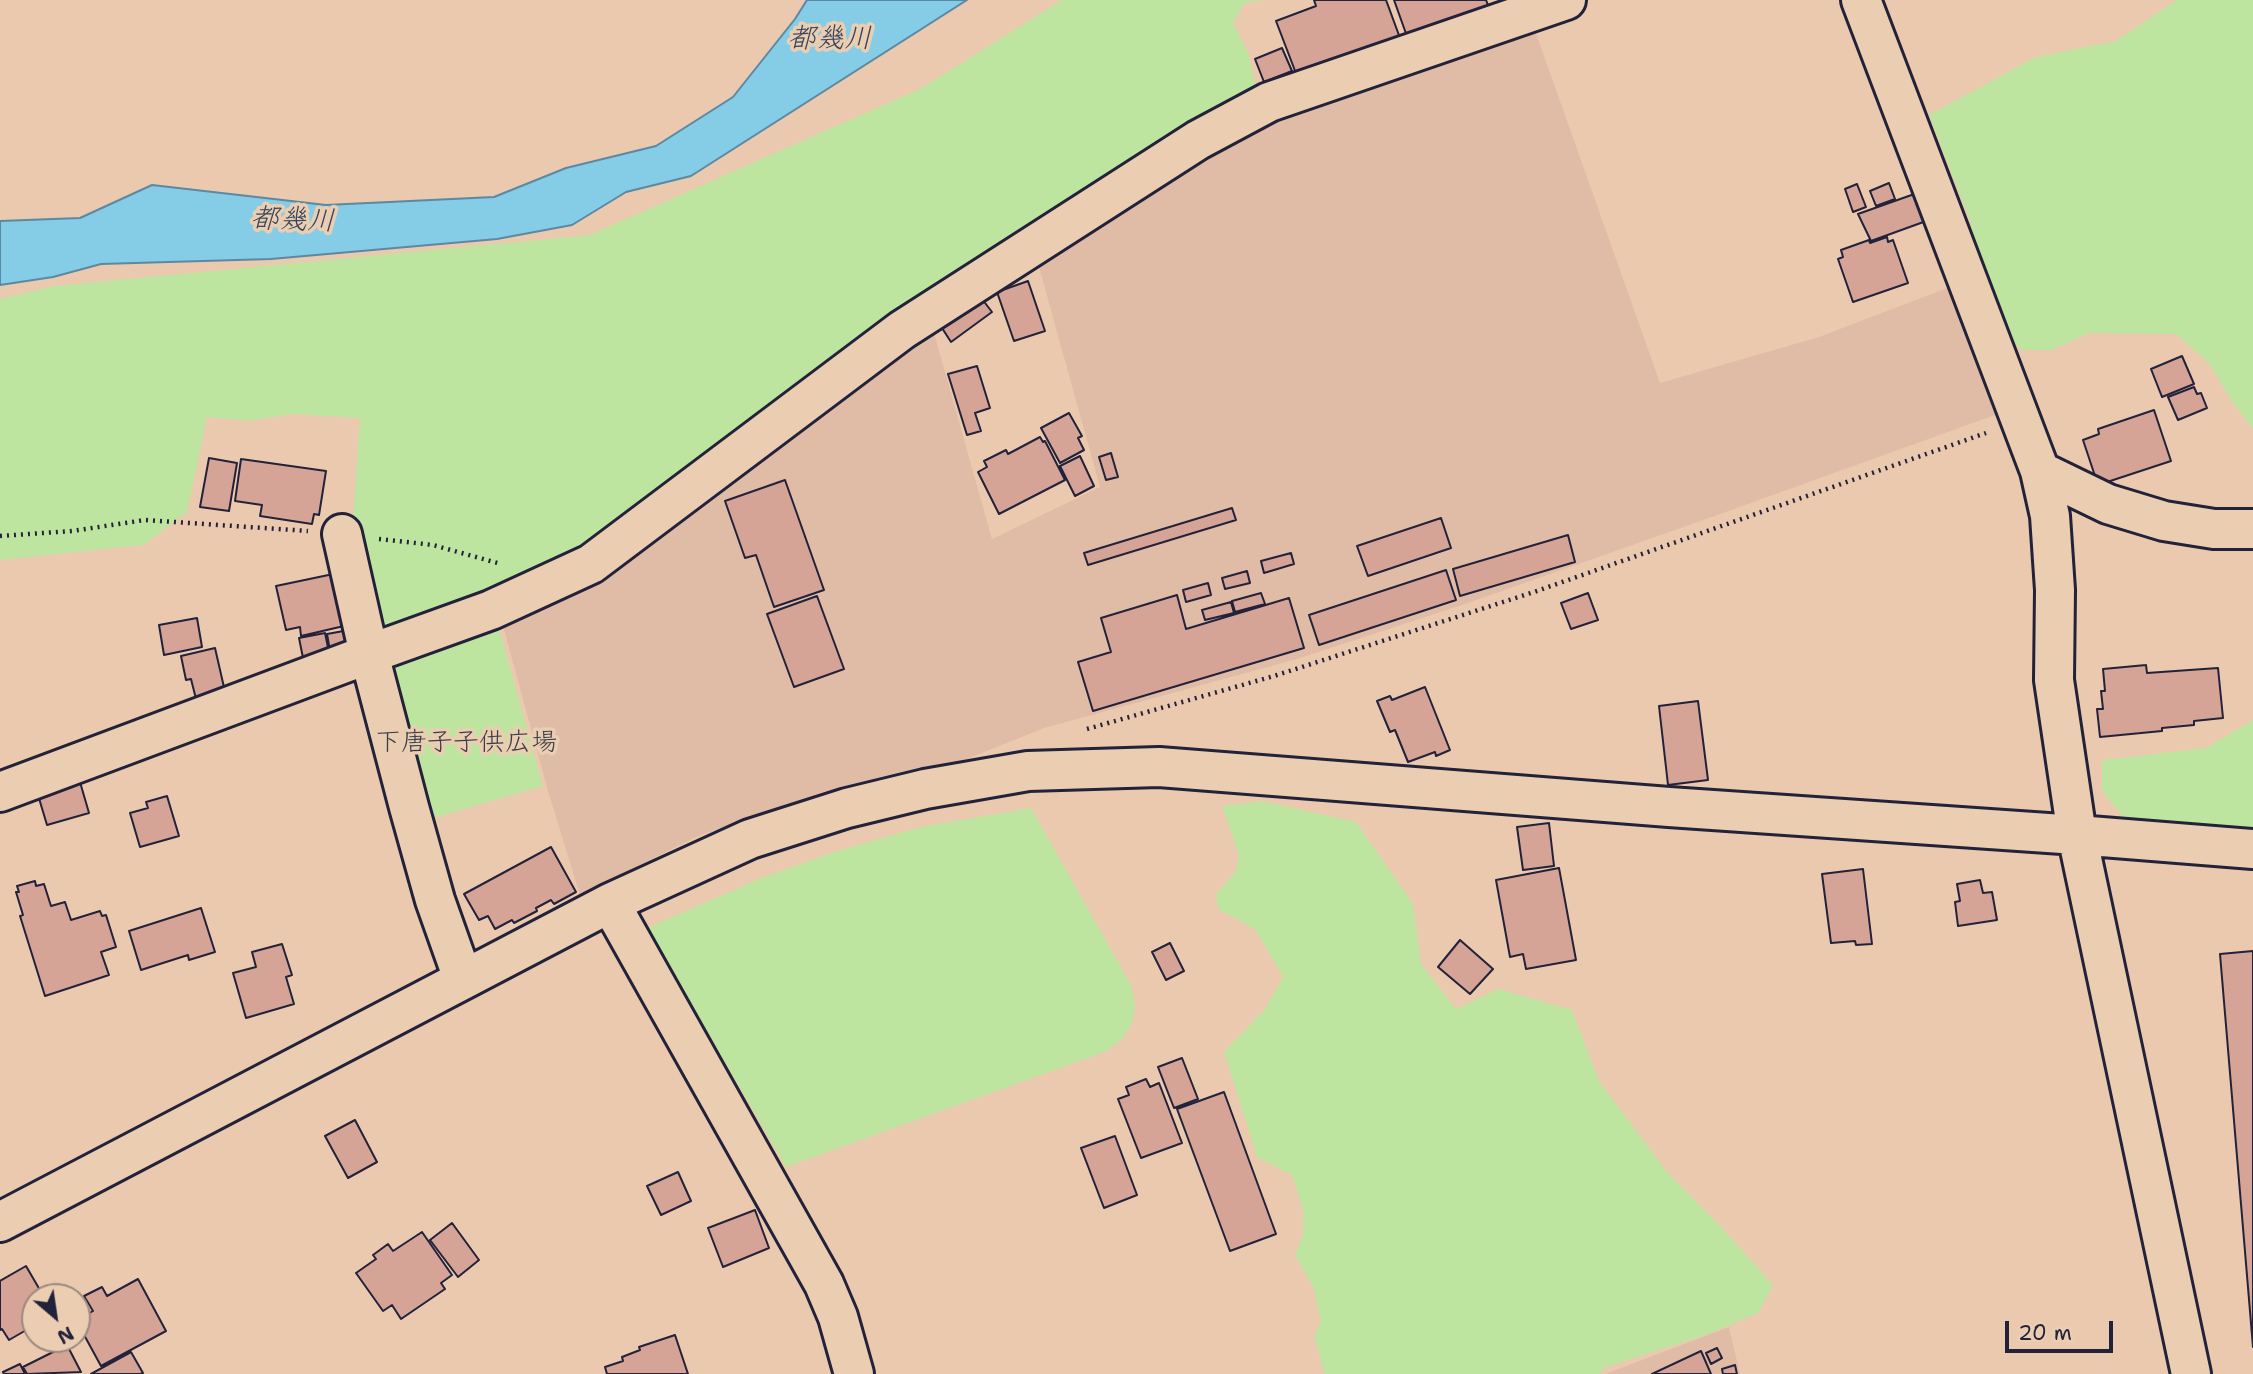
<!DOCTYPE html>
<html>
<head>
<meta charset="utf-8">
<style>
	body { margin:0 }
	#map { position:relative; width:2253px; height:1374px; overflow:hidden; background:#ebc9ae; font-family:"Shantell Sans",sans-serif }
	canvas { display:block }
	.north { position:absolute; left:21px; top:1283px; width:70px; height:70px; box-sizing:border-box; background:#ebceb1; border:2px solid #9b8982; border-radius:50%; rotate:151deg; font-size:19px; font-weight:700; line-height:28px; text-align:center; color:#22223b }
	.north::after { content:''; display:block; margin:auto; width:24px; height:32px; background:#22223b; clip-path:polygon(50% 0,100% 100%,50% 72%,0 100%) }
	.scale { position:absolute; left:2005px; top:1321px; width:108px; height:32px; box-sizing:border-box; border:4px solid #22223b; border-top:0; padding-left:9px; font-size:21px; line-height:24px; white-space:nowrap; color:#22223b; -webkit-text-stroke:5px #ebceb1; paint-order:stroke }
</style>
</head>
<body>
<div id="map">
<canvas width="2253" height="1374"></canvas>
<div class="north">N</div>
<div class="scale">20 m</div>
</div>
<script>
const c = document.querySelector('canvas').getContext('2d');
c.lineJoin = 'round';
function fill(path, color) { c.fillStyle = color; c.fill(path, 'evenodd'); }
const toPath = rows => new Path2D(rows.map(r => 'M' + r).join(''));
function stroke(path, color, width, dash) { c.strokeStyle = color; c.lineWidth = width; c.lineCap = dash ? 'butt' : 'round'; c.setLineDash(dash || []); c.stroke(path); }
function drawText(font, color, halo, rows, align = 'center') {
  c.font = font + ' "Shantell Sans","Klee One",sans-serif'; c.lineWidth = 7; c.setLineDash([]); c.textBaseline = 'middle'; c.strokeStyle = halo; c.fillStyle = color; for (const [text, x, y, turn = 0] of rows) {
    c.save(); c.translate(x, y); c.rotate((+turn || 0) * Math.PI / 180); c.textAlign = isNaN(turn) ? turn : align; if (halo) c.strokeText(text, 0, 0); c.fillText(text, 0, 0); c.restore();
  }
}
const built = toPath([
	[1533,25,1660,383,1819,337,1955,285,2004,401,1995,415,1709,518,1465,604,1297,659,1044,728,959,762,822,792,698,836,580,895,548,791,502,622,643,549,791,429,932,326,992,539,1100,487,1036,256,1244,128],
	[1729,1327,1740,1374,1607,1374,1608,1373]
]);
const green = toPath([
	[1062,0,1265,0,1245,3,1233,22,1249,56,1256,89,1128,192,683,510,392,639,375,627,353,521,360,418,293,414,249,421,207,417,187,512,144,545,0,560,0,299,54,286,590,235,922,88],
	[2177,0,2253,0,2253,429,2231,400,2209,363,2176,334,2089,333,2052,350,2021,350,1995,320,1974,266,1971,223,1929,115,2036,57,2116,41],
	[496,618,543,786,423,821,390,671,398,660],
	[2253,720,2253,837,2128,823,2102,791,2102,760,2206,748],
	[1262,801,1356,822,1413,904,1421,964,1456,1009,1498,989,1572,1010,1599,1081,1667,1172,1721,1227,1773,1285,1758,1313,1708,1334,1603,1368,1600,1374,1325,1374,1314,1336,1321,1322,1314,1289,1295,1255,1303,1234,1303,1210,1292,1175,1257,1157,1224,1052,1265,1009,1283,977,1255,929,1218,909,1216,894,1236,871,1239,856,1222,806],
	[1031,808,1131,985,1135,1003,1133,1020,1124,1037,1107,1051,786,1167,647,928,759,879,834,852,921,827]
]);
const water = toPath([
	[807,0,967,0,691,176,626,192,572,225,497,239,271,259,101,264,53,277,0,285,0,221,80,218,152,185,326,205,494,197,566,168,656,146,733,97,795,19,807,0]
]);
const building = toPath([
	[1314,0,1386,0,1400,38,1297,76,1276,21,1316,6,1314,0],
	[1394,0,1486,0,1491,13,1409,42,1394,0],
	[1282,48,1292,71,1264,82,1255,59,1282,48],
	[1889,183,1895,199,1876,206,1870,191,1889,183],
	[1857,184,1866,207,1853,212,1845,189,1857,184],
	[1920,192,1929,220,1871,241,1858,214,1920,192],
	[1887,237,1888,242,1893,240,1908,283,1853,302,1838,259,1843,257,1841,250,1869,240,1870,243,1887,237],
	[1028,281,1045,331,1014,341,997,292,1028,281],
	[982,299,992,312,951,342,942,328,982,299],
	[2182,356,2194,384,2162,397,2151,369,2182,356],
	[977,366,990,408,975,413,981,431,967,435,948,374,977,366],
	[2194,387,2197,394,2201,393,2207,408,2178,420,2168,397,2194,387],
	[2154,410,2171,461,2098,485,2083,440,2099,434,2098,429,2154,410],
	[1069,413,1082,436,1078,438,1084,450,1060,463,1041,428,1069,413],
	[1040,437,1043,442,1045,441,1065,480,999,514,978,472,987,467,984,461,1006,450,1008,454,1040,437],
	[1111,453,1118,477,1106,480,1099,457,1111,453],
	[1080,456,1094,486,1075,496,1060,466,1080,456],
	[209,458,237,463,229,511,200,507,209,458],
	[241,459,326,471,319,515,314,514,312,524,260,516,262,505,235,501,241,459],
	[785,480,824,590,774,607,756,555,745,558,725,501,785,480],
	[1232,508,1236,520,1088,565,1084,553,1232,508],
	[1441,518,1451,548,1368,576,1357,546,1441,518],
	[1568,535,1575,562,1460,596,1453,569,1568,535],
	[1291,553,1294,564,1264,573,1261,561,1291,553],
	[1446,570,1456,600,1319,645,1309,615,1446,570],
	[1247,571,1250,583,1225,589,1222,578,1247,571],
	[338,573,344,626,301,636,300,627,286,630,276,586,338,573],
	[1208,583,1211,595,1186,602,1183,590,1208,583],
	[1261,593,1265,604,1235,612,1232,601,1261,593],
	[1588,593,1598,620,1571,629,1561,603,1588,593],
	[1177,595,1186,629,1289,598,1304,648,1093,711,1078,662,1111,652,1101,618,1177,595],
	[817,596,844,669,794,687,767,614,817,596],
	[1231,602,1234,613,1205,620,1202,610,1231,602],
	[197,618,202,647,164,655,159,625,197,618],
	[349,630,352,647,330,651,327,634,349,630],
	[325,633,330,657,304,663,299,638,325,633],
	[215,648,226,696,197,703,191,679,186,680,181,656,215,648],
	[2146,665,2147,673,2218,668,2223,718,2194,721,2194,725,2162,728,2162,731,2100,737,2097,709,2103,709,2101,691,2105,691,2103,669,2146,665],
	[1425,687,1450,750,1436,756,1435,752,1408,762,1395,730,1390,732,1377,701,1390,696,1392,700,1425,687],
	[1698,701,1708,780,1668,785,1659,706,1698,701],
	[80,782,89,813,47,825,38,795,80,782],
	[167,796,179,836,140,847,130,813,148,808,146,802,167,796],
	[1549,823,1554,866,1523,870,1517,827,1549,823],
	[551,847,576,892,554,904,551,900,536,908,537,911,514,923,512,920,495,929,488,916,479,920,464,894,551,847],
	[1559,868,1576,960,1526,969,1523,954,1510,957,1496,880,1559,868],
	[1863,869,1872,944,1856,945,1855,941,1831,943,1822,874,1863,869],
	[1980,880,1983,893,1992,892,1997,920,1958,926,1955,902,1960,901,1957,884,1980,880],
	[35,881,36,886,44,884,51,906,65,902,71,920,100,911,102,916,106,915,116,947,101,952,109,975,45,996,20,916,23,915,16,892,19,892,17,886,35,881],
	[201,908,215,952,189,960,188,955,141,970,129,931,201,908],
	[1460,940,1493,969,1470,994,1438,967,1460,940],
	[1170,943,1184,971,1166,980,1152,952,1170,943],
	[282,944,292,975,286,977,294,1004,246,1018,233,973,256,967,252,952,282,944],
	[2253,951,2253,1347,2220,954,2253,951],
	[1182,1058,1198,1099,1174,1108,1158,1067,1182,1058],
	[1146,1079,1150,1087,1159,1083,1182,1143,1141,1158,1118,1099,1129,1095,1126,1087,1146,1079],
	[1224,1092,1276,1234,1230,1251,1177,1109,1224,1092],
	[355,1120,377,1162,348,1178,325,1136,355,1120],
	[1115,1136,1137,1195,1104,1208,1081,1148,1115,1136],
	[678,1172,691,1201,661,1215,647,1186,678,1172],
	[755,1210,769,1248,723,1267,708,1228,755,1210],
	[452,1223,479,1260,458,1277,430,1240,452,1223],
	[422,1232,452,1275,441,1283,445,1289,401,1319,392,1305,383,1311,356,1273,376,1259,373,1255,388,1244,393,1251,422,1232],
	[26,1266,44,1297,35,1297,35,1325,9,1340,2,1329,0,1330,0,1281,26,1266],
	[138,1279,166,1331,101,1366,77,1322,77,1320,93,1311,84,1296,102,1287,107,1296,138,1279],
	[675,1335,688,1374,607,1374,605,1367,623,1361,622,1357,640,1350,639,1347,675,1335],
	[67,1345,81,1372,27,1374,23,1367,67,1345],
	[1717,1348,1722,1358,1711,1364,1706,1353,1717,1348],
	[1701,1351,1711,1374,1652,1374,1701,1351],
	[131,1352,143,1373,140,1374,91,1374,131,1352],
	[20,1364,25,1374,4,1374,3,1372,20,1364],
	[1735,1365,1737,1374,1723,1374,1722,1369,1735,1365]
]);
const path = toPath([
	[0,536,72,531,145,520,308,531],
	[379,539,433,545,501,564],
	[1087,729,1274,676,1534,592,1986,433]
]);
const minor = toPath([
	[1861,0,2040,471,2050,516,2055,590,2054,680,2077,835,2191,1374],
	[2040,471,2108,504,2164,521,2214,529,2253,529],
	[342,534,369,654,409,807,435,900,463,979],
	[0,792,369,654,491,610,591,564,902,330,1198,140,1269,102,1566,0],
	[610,903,824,1284,838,1317,854,1374],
	[0,1222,610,903,750,839,847,808,925,789,1028,771,1159,767,1669,807,2077,835,2253,849]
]);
const parkNames = [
	["下唐子子供広場",466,743]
];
const waterNames = [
	["都幾川",830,40],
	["都幾川",293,221,2]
];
fill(built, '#e0bba5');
fill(green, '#bee5a0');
fill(water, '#85cce6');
stroke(water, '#5d88a2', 2);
fill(building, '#d5a496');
stroke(building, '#22223b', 2);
stroke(minor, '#22223b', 44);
stroke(path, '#22223b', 4.5, [2, 5]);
stroke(minor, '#ebceb1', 38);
drawText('26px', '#393f4a', '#ebceb1', parkNames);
drawText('italic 28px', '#36445d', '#ebceb1', waterNames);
</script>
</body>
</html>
